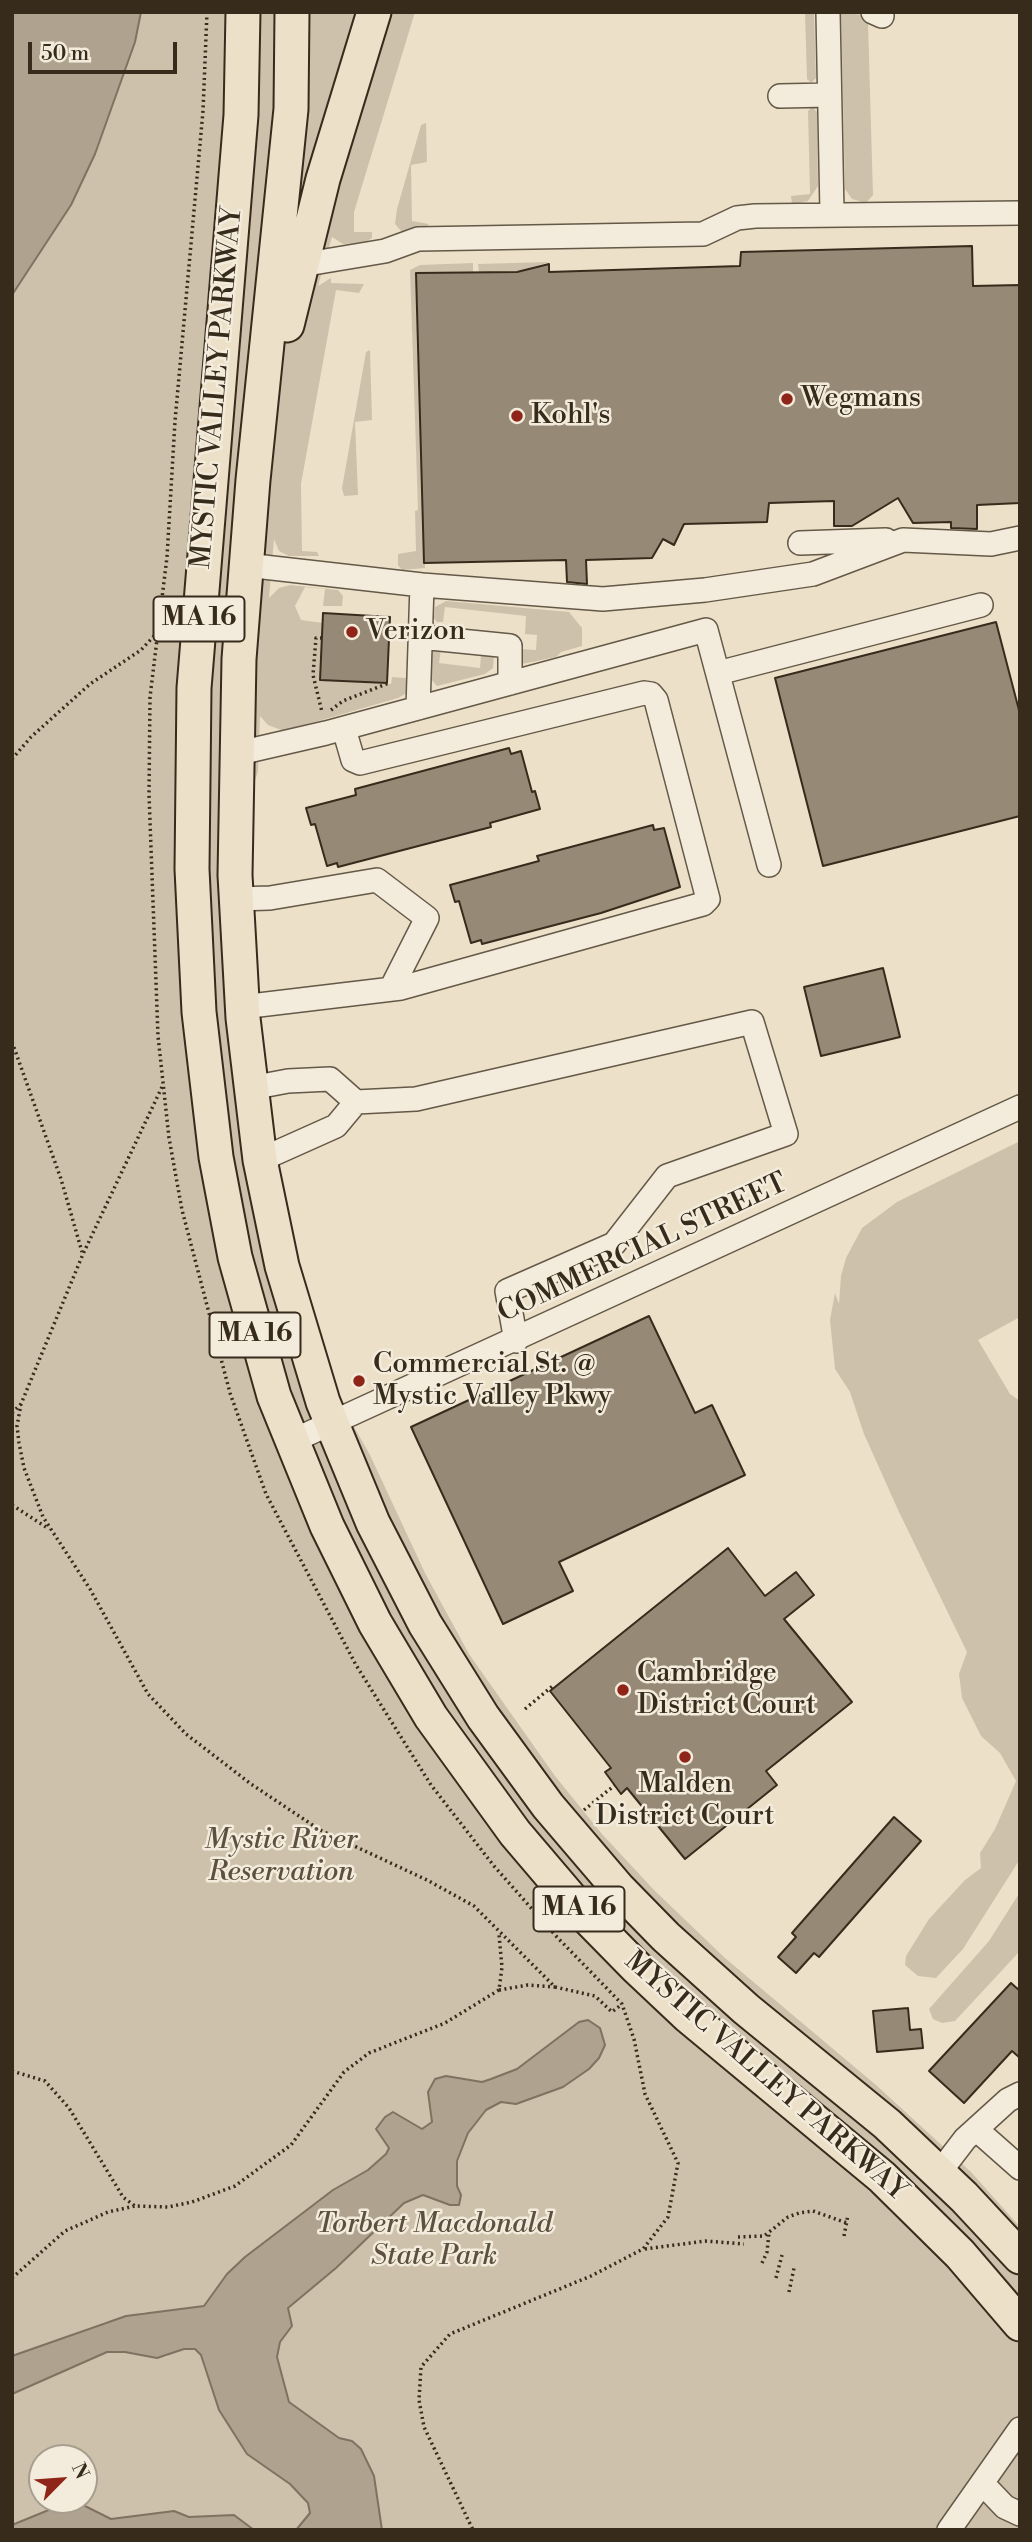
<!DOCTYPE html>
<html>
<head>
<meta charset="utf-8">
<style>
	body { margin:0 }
	#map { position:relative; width:1032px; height:2542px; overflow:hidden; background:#ede0c8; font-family:"Libre Bodoni",serif }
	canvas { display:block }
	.frame { position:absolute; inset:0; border:14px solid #372b1c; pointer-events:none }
	.north { position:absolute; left:28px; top:2444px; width:70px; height:70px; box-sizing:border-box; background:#f3ebdb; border:2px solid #a89e8f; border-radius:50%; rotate:65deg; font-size:19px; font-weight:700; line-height:28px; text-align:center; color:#372b1c }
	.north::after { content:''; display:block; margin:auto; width:24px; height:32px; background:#8f2418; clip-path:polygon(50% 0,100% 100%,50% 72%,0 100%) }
	.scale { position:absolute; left:28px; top:42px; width:149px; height:32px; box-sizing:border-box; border:4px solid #372b1c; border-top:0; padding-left:9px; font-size:21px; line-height:24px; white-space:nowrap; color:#372b1c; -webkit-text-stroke:5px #f3ebdb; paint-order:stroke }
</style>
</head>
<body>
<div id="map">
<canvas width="1032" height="2542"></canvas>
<div class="frame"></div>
<div class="north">N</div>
<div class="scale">50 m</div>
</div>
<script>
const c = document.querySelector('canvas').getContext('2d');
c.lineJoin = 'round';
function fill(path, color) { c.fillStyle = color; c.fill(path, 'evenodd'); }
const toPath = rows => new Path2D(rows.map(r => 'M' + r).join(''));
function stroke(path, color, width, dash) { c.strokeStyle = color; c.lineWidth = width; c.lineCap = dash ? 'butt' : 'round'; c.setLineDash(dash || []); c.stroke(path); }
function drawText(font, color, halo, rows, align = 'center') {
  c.font = font + ' "Libre Bodoni",serif'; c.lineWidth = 5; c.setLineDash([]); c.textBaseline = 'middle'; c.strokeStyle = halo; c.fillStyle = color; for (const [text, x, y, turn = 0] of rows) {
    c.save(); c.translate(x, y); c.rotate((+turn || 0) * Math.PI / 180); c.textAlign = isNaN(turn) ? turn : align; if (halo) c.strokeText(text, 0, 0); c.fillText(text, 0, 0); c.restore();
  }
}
const green = toPath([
	[141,12,415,12,354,212,354,232,372,232,372,238,364,243,343,244,332,237,318,286,331,278,331,283,364,284,359,293,336,290,301,484,302,551,317,552,319,556,289,556,279,551,274,539,269,598,279,588,290,585,338,590,343,596,342,606,323,606,325,589,305,587,295,606,301,620,323,623,320,680,391,684,392,677,406,678,408,686,405,694,398,698,284,731,268,725,260,716,258,772,245,808,248,912,282,1214,331,1386,370,1455,425,1573,469,1654,555,1776,602,1834,654,1890,725,1958,876,2085,971,2172,1020,2227,1020,2530,254,2530,233,2515,189,2517,174,2511,111,2519,83,2505,61,2505,12,2525,12,2394,107,2352,125,2352,157,2358,168,2356,145,2312,105,2322,12,2356,12,295,71,205,95,154,135,42],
	[42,2458,84,2458,84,2500,42,2500],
	[805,12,814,12,816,78,811,83,807,79],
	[841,12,862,15,868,23,873,195,866,203,852,199,845,189],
	[812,107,817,112,818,186,808,201,792,204,791,196,810,194,808,111],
	[426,123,427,162,411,165,412,221,429,224,425,229,402,232,395,224,397,209,421,125],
	[549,262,517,272,479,272,478,264],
	[473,263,473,272,416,273,425,568,402,570,398,565,398,554,416,551,415,511,418,510,410,270,420,265],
	[370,350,372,420,355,422,358,495,344,496,342,488,366,352],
	[446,601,569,612,582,628,582,646,561,652,556,657,522,664,521,649,536,650,537,635,525,634,526,616,445,607,443,622,437,622,434,618,435,607],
	[433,647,441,649,439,663,480,668,481,654,494,656,493,668,485,674,437,686,430,678],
	[1020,1141,1020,1317,978,1340,1010,1394,1020,1401,1020,1859,963,1949,936,1978,918,1976,905,1965,906,1956,929,1919,965,1880,981,1868,980,1853,995,1829,1016,1781,1000,1753,981,1736,962,1698,959,1674,967,1652,899,1512,864,1434,850,1392,835,1369,830,1320,835,1293,839,1304,841,1276,846,1258,862,1228,897,1202],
	[1020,1892,1020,1951,955,2021,942,2023,933,2019,929,2009,989,1941]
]);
const water = toPath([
	[12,12,141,12,135,42,95,154,71,205,12,295,12,12],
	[588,2020,600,2028,605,2045,599,2058,589,2069,563,2087,516,2104,501,2102,486,2110,468,2133,457,2161,457,2186,461,2195,459,2205,450,2205,423,2195,404,2203,336,2268,288,2308,292,2326,280,2342,277,2357,289,2402,339,2438,352,2441,361,2449,374,2476,382,2530,296,2530,310,2513,308,2503,290,2484,247,2454,219,2410,201,2355,195,2349,184,2349,157,2358,125,2352,107,2352,12,2394,12,2356,126,2316,204,2306,227,2274,245,2257,333,2190,368,2170,386,2154,389,2148,376,2129,385,2117,393,2112,422,2129,432,2122,428,2092,435,2079,446,2076,482,2082,491,2079,517,2069,579,2022,588,2020],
	[61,2505,83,2505,111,2519,174,2511,189,2517,234,2515,254,2530,12,2530,12,2525,61,2505]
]);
const building = toPath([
	[972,246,973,286,1020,285,1020,503,977,505,977,529,951,528,951,522,913,523,898,498,852,526,834,526,834,501,769,503,767,522,684,524,674,545,663,539,652,558,586,560,587,584,567,582,566,560,424,563,416,273,517,272,549,264,549,272,740,266,741,252,972,246],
	[323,613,390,617,387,683,320,680,323,613],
	[996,622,1020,714,1020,816,823,866,775,678,996,622],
	[509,748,511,754,521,751,532,792,535,791,540,809,490,823,491,827,338,867,337,863,327,866,315,824,311,825,306,808,356,795,355,789,509,748],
	[653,825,654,830,664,828,680,887,601,913,482,944,481,940,471,943,459,901,455,902,450,885,539,861,537,856,653,825],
	[883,968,900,1037,821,1056,804,987,883,968],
	[649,1316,695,1413,712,1405,745,1475,559,1562,573,1591,503,1624,411,1427,649,1316],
	[728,1548,765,1596,796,1572,814,1595,784,1619,852,1702,766,1771,777,1785,685,1859,627,1788,621,1794,605,1772,611,1768,550,1691,728,1548],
	[894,1817,921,1841,819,1957,814,1953,796,1973,778,1957,796,1937,792,1933,894,1817],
	[1011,1983,1020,1991,1020,2058,1012,2051,964,2103,929,2071,1011,1983],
	[908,2008,910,2030,921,2029,923,2048,877,2052,873,2011,908,2008]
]);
const path = toPath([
	[207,12,203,111,175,421,167,557,150,697,149,794,158,1036,169,1138,182,1210,230,1393,266,1494,356,1665,431,1785,494,1866,555,1935,622,2004,634,2039,645,2094,678,2163,668,2217,643,2249,591,2276,450,2334,421,2367,419,2400,424,2427,473,2530],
	[322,638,316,638,313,675,322,712],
	[331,710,343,701,389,683],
	[12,759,31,737,90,684,141,650,155,635],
	[12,1042,61,1179,82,1252],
	[162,1087,83,1254,21,1404,17,1426,19,1443,24,1468,43,1517,90,1589,148,1694,186,1734,251,1784,320,1830,427,1880,474,1906,555,1987,595,1996,612,2012,622,2004],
	[12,1413,21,1404],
	[12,1505,49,1529],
	[525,1709,554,1685],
	[584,1810,615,1785],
	[499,1990,528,1985,555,1987],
	[12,2071,45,2081,69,2108,123,2197,135,2206,168,2207,192,2202,235,2186,291,2145,344,2072,369,2053,445,2023,499,1990,502,1967,499,1935],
	[844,2236,848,2215],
	[738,2237,764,2236,788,2217,799,2213,813,2211,847,2223],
	[645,2249,705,2241,744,2244],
	[762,2263,767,2252,769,2233],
	[12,2278,65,2231,108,2212,135,2206],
	[776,2278,782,2255],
	[789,2292,794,2268]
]);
const minor = toPath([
	[828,12,832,213],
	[873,12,882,16],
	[780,96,829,95],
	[289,267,385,251,418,239,703,234,737,218,755,216,1020,213],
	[800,543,886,540],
	[246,565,422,585,603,599,705,590,813,574,903,540,991,544,1020,538],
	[420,637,510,646,510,683],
	[718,673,981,605],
	[418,708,422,585],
	[235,754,326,733,706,630,769,865],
	[236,899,270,898,377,880,427,918,391,989],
	[242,1007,401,988,703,904,708,899,656,700,651,694,644,693,360,763,353,760,344,729],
	[251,1088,288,1081,330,1079,356,1102,336,1126,260,1160],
	[356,1102,416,1099,752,1022,786,1134,667,1176,614,1244,507,1291,516,1341],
	[290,1442,1020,1107],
	[977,2130,1020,2168],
	[939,2173,965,2139,1008,2100,1020,2094],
	[982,2483,1005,2507,1020,2514],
	[949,2530,1020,2429]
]);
const highway = toPath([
	[243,12,241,115,194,688,192,869,199,1012,216,1157,235,1257,274,1396,327,1526,375,1623,431,1717,515,1833,584,1914,636,1967,688,2016,882,2177,960,2254,1020,2324],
	[292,12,291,109,253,480,239,659,235,875,243,1018,260,1160,282,1266,323,1402,373,1523,425,1624,483,1717,548,1806,618,1888,666,1937,746,2009,887,2124,964,2197,1020,2257],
	[287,325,323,179,374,12]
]);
const markers = [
	[787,399,7,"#8f2418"],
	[517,416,7,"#8f2418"],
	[352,632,7,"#8f2418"],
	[359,1381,7,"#8f2418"],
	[623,1690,7,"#8f2418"],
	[685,1757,7,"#8f2418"]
];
const shields = [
	[199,619,91],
	[255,1335,91],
	[579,1909,91]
];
const shieldNames = [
	["MA 16",199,619],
	["MA 16",255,1335],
	["MA 16",579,1909]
];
const streetNames = [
	["MYSTIC VALLEY PARKWAY",218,388,-85],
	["COMMERCIAL STREET",643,1249,-25],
	["MYSTIC VALLEY PARKWAY",765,2077,41]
];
const poiNames = [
	["Wegmans",801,399],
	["Kohl's",531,416],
	["Verizon",366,632],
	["Commercial St. @",373,1365],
	["Mystic Valley Pkwy",373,1397],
	["Cambridge",637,1674],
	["District Court",637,1706],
	["Malden",685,1785,"center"],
	["District Court",685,1817,"center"]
];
const parkNames = [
	["Mystic River",281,1841],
	["Reservation",281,1873],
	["Torbert Macdonald",434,2225],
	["State Park",434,2257]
];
fill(green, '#cec1ab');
fill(water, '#afa28e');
stroke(water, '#7f7260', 2);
fill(building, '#968975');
stroke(building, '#372b1c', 2);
stroke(minor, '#645847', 26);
stroke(highway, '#372b1c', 37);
stroke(path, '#372b1c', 3.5, [2, 3.5]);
stroke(minor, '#f3ebdb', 23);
stroke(highway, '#ede0c8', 33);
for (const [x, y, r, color] of markers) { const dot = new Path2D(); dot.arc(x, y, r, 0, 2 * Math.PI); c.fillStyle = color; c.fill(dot); stroke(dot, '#f3ebdb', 2.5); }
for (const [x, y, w] of shields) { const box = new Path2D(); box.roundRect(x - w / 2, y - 22.5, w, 45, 5); c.fillStyle = '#f3ebdb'; c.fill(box); stroke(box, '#372b1c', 2); }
drawText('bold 26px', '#372b1c', null, shieldNames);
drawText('28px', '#372b1c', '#f3ebdb', streetNames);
drawText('28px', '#372b1c', '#f3ebdb', poiNames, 'left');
drawText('italic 28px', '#5d5040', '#f3ebdb', parkNames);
</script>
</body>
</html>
